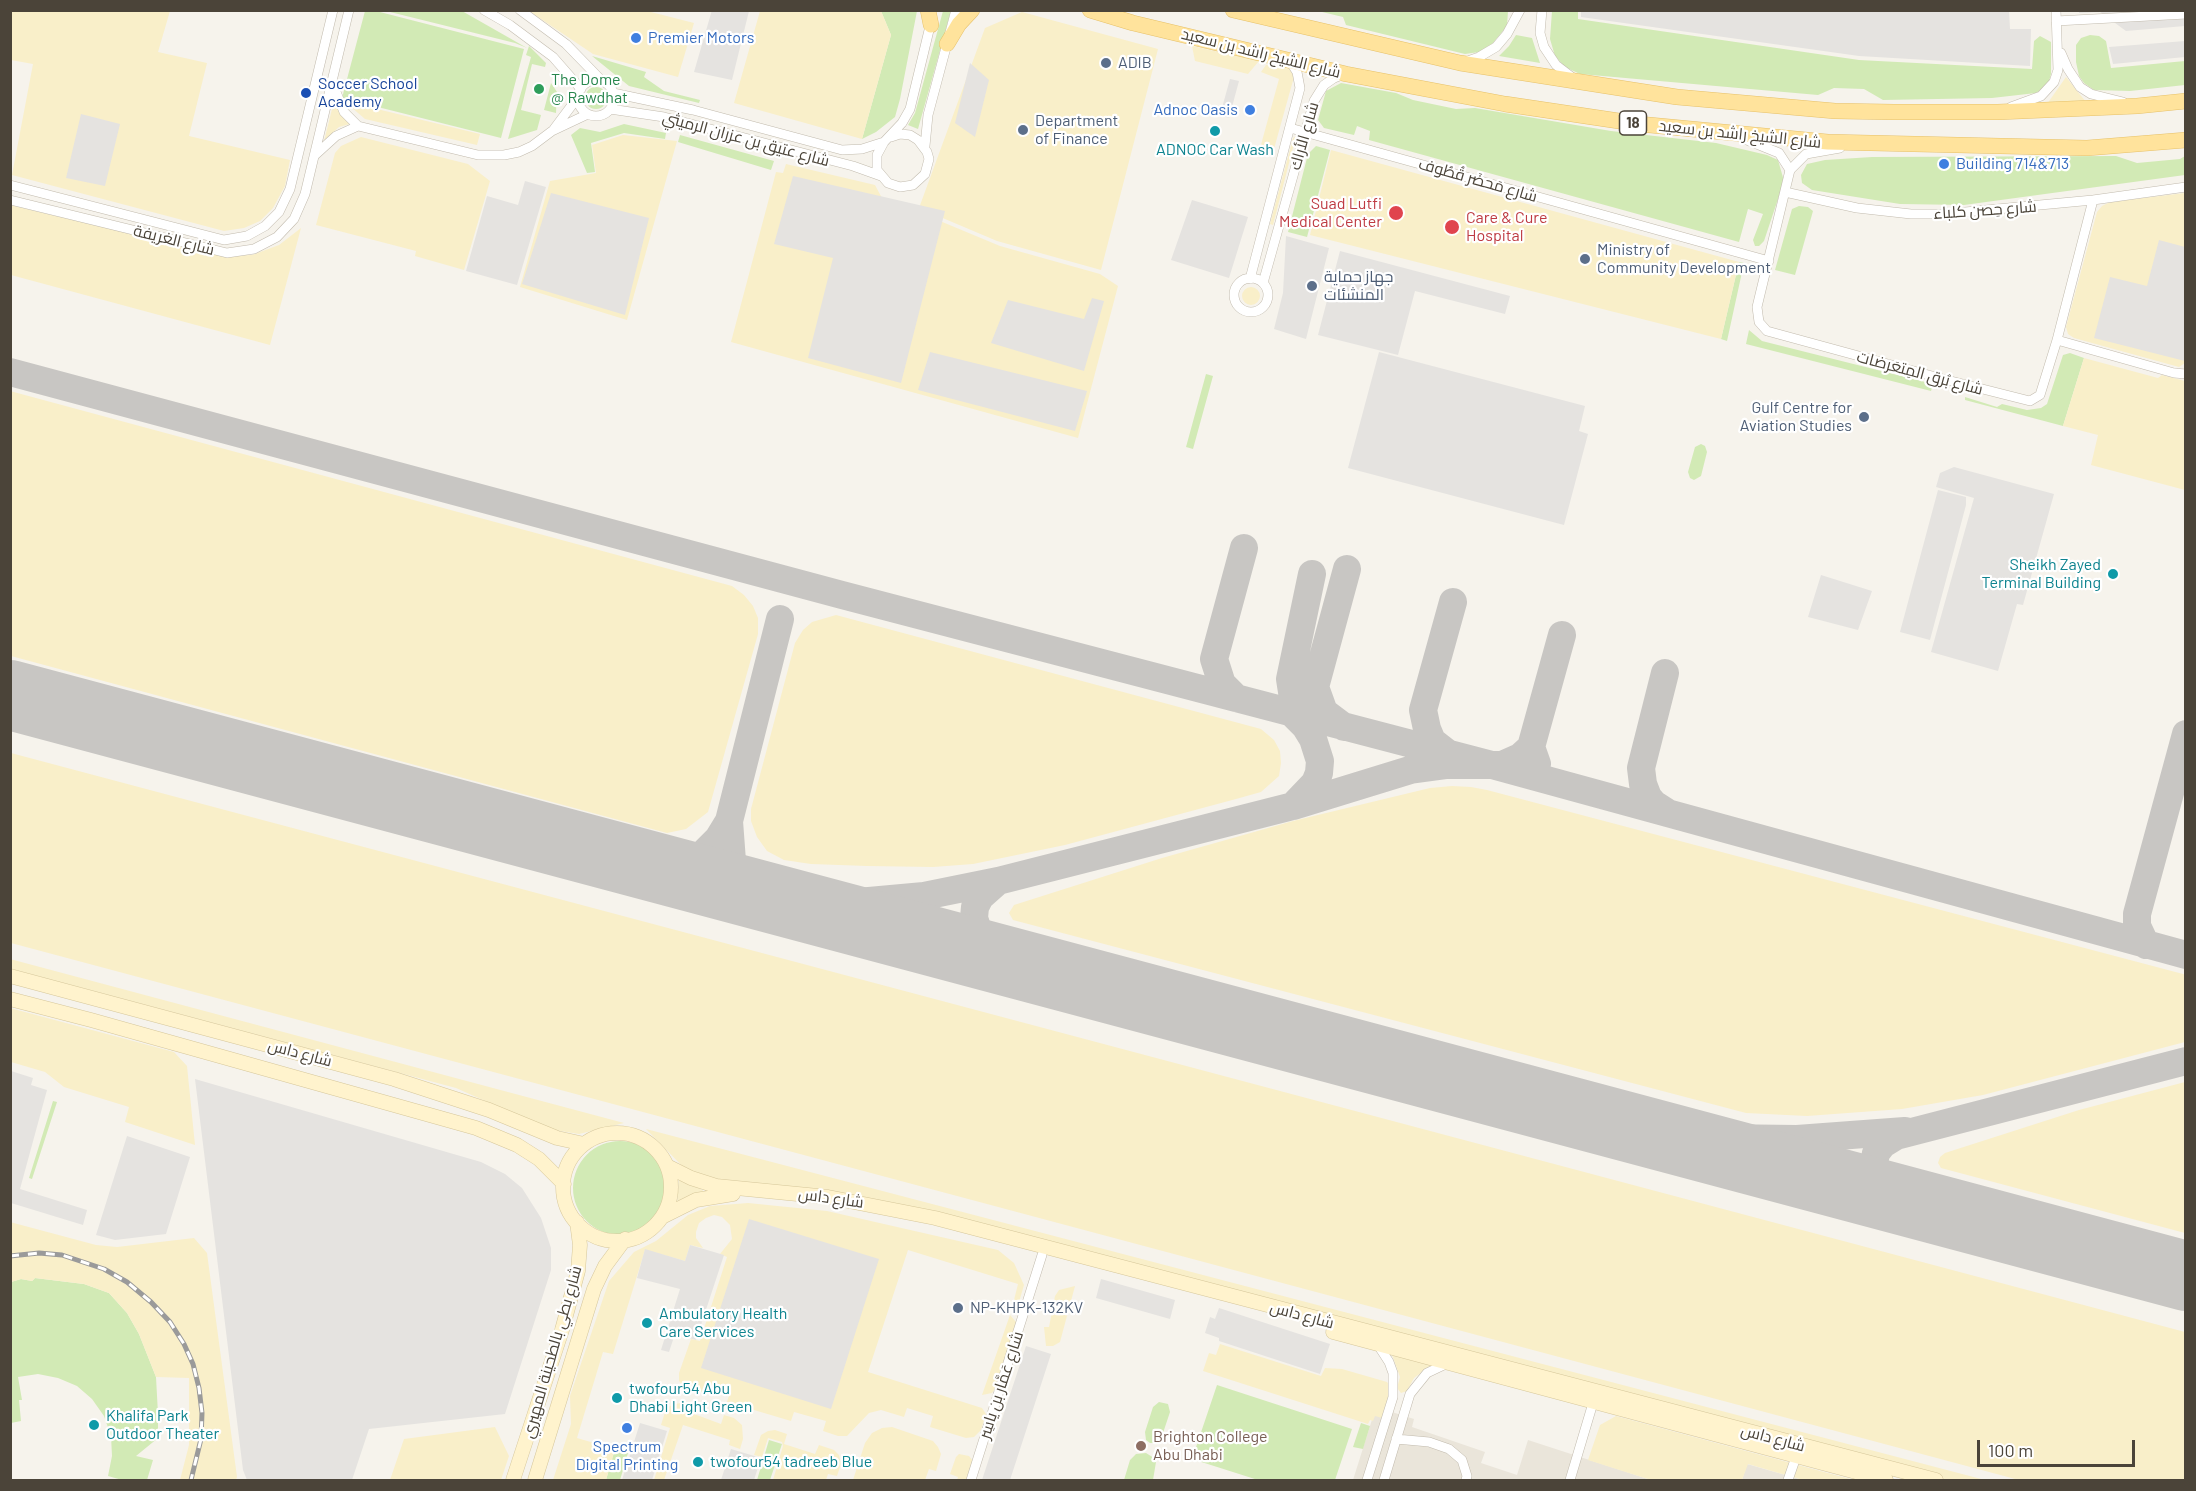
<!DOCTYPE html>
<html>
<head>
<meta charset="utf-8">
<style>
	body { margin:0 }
	#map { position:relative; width:2196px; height:1491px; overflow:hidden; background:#f6f3ec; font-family:Barlow,sans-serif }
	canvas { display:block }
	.frame { position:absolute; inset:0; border:12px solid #4b4439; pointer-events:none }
	.scale { position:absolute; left:1977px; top:1440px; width:158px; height:27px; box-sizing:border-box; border:3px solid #4b4439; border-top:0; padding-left:8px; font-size:18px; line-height:21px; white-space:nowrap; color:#4b4439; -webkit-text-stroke:4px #fff; paint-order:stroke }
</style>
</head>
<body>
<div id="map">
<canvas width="2196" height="1491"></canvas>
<div class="frame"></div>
<div class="scale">100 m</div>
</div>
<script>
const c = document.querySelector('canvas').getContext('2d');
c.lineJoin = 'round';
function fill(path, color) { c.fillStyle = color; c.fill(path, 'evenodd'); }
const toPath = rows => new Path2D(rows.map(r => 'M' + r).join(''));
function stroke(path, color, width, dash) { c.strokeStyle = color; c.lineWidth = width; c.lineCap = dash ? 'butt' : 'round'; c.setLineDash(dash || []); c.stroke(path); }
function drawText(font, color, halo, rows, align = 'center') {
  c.font = font + ' Barlow,Cairo,sans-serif'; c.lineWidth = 4.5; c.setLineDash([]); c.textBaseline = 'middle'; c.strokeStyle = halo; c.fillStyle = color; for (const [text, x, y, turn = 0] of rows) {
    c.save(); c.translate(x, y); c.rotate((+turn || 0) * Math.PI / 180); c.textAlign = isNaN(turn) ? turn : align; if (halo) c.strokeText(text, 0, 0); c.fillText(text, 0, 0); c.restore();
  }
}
const residential = toPath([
	[1376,1407,1414,1419,1412,1427,1485,1452,1481,1463,1517,1475,1528,1440,1651,1480,1353,1480],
	[1747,1464,1803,1480,1742,1480]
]);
const green = toPath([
	[365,11,376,11,524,49,501,138,342,98],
	[386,11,462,11,527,48,515,43],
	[881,11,917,11,900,99,895,117,876,132,862,139,891,35],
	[943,11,951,11,918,129,908,125,915,113],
	[1318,11,1508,11,1507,26,1492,44,1479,52,1465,54,1346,25,1343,17],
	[1552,11,1578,11,1578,19,1859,60,2032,69,2034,41,2040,36,2051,42,2051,74,2048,85,2036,93,1992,98,1883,100,1864,89,1834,88,1818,95,1580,74,1565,67,1555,56,1550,39],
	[1516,35,1532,38,1540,63,1499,56,1509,46],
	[2090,35,2099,36,2106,41,2111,68,2185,61,2185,85,2130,91,2094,90,2084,83,2079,76,2076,62,2076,45,2081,38],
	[529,46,546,63,545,67,532,64,521,110,541,115,537,130,508,139,531,57,526,55],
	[592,56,646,72,644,77,664,91,700,100,699,103,629,86],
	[551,83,557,92,556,113,544,110],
	[1341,83,1396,93,1413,100,1456,109,1475,108,1611,131,1716,143,1767,155,1778,160,1784,181,1764,241,1759,246,1755,246,1753,240,1763,214,1748,209,1739,242,1369,140,1370,131,1357,126,1354,135,1324,128,1318,120,1326,91],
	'585 98a11 11 0 1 1 22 0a11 11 0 1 1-22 0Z',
	[624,124,666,133,665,139,624,133,591,143,595,172,587,173,571,135,580,128,600,132],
	[680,135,774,161,771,170,678,142],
	[1316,146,1330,150,1307,237,1288,232,1308,154],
	[2116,156,2137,163,2180,159,2185,156,2185,175,1964,205,1900,204,1812,190,1802,183,1801,175,1807,164,1825,160,1872,157],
	[1799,206,1808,207,1813,211,1795,275,1775,270,1792,209],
	[1739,262,1744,263,1727,341,1721,339],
	[1749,330,1762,341,1933,384,1931,391,1746,344],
	[2070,353,2084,358,2063,426,1965,400,1965,397,1997,407,2002,404,2027,410,2041,408,2047,404,2063,355],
	[1206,374,1213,376,1193,449,1186,447],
	[1701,444,1705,446,1707,452,1701,476,1694,480,1690,478,1688,472,1695,447],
	[53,1101,57,1102,32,1179,29,1178],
	'573 1188a47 47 0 1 1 94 0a47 47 0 1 1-94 0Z',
	[35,1278,84,1284,109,1293,127,1313,139,1334,156,1377,158,1414,158,1438,136,1456,153,1460,147,1480,122,1480,108,1476,112,1456,111,1436,104,1416,92,1399,77,1386,58,1378,38,1374,18,1377,22,1400,19,1400,21,1421,11,1423,11,1282,21,1279,32,1281],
	[1217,1385,1352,1429,1335,1480,1258,1480,1192,1459],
	[1159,1402,1168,1404,1170,1412,1161,1439,1156,1443,1150,1443,1146,1440,1145,1432,1153,1407],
	[1361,1423,1370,1426,1363,1449,1353,1447],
	[769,1440,782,1444,770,1480,757,1480],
	[615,1449,628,1453,620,1480,606,1480],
	[1146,1453,1154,1458,1156,1462,1153,1480,1124,1480,1130,1460,1136,1454]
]);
const sand = toPath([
	[10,11,170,11,158,52,207,63,189,136,290,160,285,186,273,208,260,221,244,228,224,231,12,175,33,64,11,60],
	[529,11,647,11,694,23,678,77,593,54],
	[760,11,881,11,891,35,862,139,734,103],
	[1022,12,1158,49,1101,270,997,241,919,208,985,28],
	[1192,46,1259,61,1248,74,1195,61],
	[1276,62,1285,65,1291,71,1294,77,1272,156,1259,152,1279,79,1261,72,1266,65],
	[2066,77,2086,102,2047,104],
	[334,101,342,115,353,123,339,127,324,141],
	[344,101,480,134,477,145,365,119],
	[623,135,677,141,627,320,520,287,550,181,596,173,592,145],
	[1296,136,1273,225,1270,224,1293,138],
	[361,137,468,164,490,181,464,270,415,256,416,251,316,225,335,153,341,146],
	[1331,150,1739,262,1721,339,1310,235],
	[786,164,875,185,883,200,916,211,1000,246,1100,274,1118,286,1078,438,731,342,776,172,783,173],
	[2185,193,2185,363,2179,367,2074,338,2068,334,2066,327,2097,212,2102,206,2110,202],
	[10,205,224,256,252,255,279,245,301,228,270,345,11,275],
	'1242 296a9 9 0 1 1 18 0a9 9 0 1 1-18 0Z',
	[2084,358,2158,378,2162,375,2185,381,2185,490,2091,465,2098,435,2063,426],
	[10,391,732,586,744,595,753,606,758,618,758,634,708,812,686,829,667,833,11,656],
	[836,615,1261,729,1274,740,1280,751,1281,763,1279,776,1261,792,1236,799,1065,845,973,864,933,867,867,866,811,864,784,860,767,851,757,837,751,821,751,809,795,643,803,630,812,622],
	[11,753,2185,1332,2185,1480,2019,1480,11,943],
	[1452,786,1471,787,1487,790,2183,974,2186,975,2185,1042,1983,1095,1902,1109,1807,1116,1746,1113,1013,920,1009,913,1014,905,1162,858,1293,821,1430,788],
	[10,959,624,1123,579,1134,548,1129,456,1088,11,969],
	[10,1008,174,1052,187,1066,195,1145,125,1122,129,1107,64,1087,45,1072,11,1062],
	[2185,1082,2185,1233,1941,1168,1938,1163,1940,1157,1945,1153,2079,1110],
	[646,1129,1985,1480,1923,1480,996,1232,717,1183,684,1168],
	[679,1176,707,1193,677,1206],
	[748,1203,827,1211,998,1250,1014,1263,1024,1285,1019,1302,1014,1300,1018,1284,908,1250,868,1372,982,1408,986,1414,981,1430,974,1437,966,1438,930,1427,933,1416,907,1408,904,1417,881,1410,869,1413,847,1436,838,1436,823,1431,826,1421,794,1412,791,1421,727,1402,730,1392,708,1386,706,1393,685,1387,679,1381,679,1373,691,1339,700,1341,727,1257,720,1254,732,1239,730,1225,722,1217,714,1215,706,1218,699,1223,696,1232,696,1238,703,1248,690,1245,685,1261,645,1250,613,1354,603,1352,577,1438,615,1449,606,1480,553,1480,571,1424,570,1396,609,1281,634,1252,656,1241,688,1215,710,1206],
	[10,1222,96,1245,117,1247,194,1238,207,1253,237,1477,236,1480,203,1480,199,1479,198,1480,180,1480,189,1445,189,1378,156,1377,139,1334,127,1313,109,1293,84,1284,35,1278,32,1281,21,1279,11,1282],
	[1075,1286,1060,1342,1053,1346,1046,1346,1044,1327,1049,1327,1055,1296,1059,1290],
	[1010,1315,1017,1323,997,1387,992,1393,982,1395],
	[1220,1344,1321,1376,1325,1368,1342,1369,1387,1382,1390,1386,1391,1392,1382,1418,1375,1416,1373,1421,1370,1420,1368,1424,1203,1371,1209,1353,1216,1355],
	[1391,1352,1434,1363,1414,1378,1407,1391,1401,1393,1397,1388,1400,1377],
	[682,1403,696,1408,694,1414,721,1424,724,1415,734,1418,742,1425,743,1439,740,1449,729,1445,730,1440,683,1425,664,1480,654,1480,670,1428,661,1425,666,1409,673,1404],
	[1616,1416,1854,1480,1803,1480,1748,1464,1742,1480,1651,1480,1588,1460,1600,1425],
	[495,1427,509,1456,501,1480,390,1480,404,1439],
	[892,1427,933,1441,938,1447,941,1454,936,1471,929,1469,925,1480,853,1480,865,1443,872,1433,882,1428],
	[775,1430,787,1434,784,1444,815,1454,819,1445,834,1450,839,1455,841,1464,837,1476,828,1474,826,1480,773,1480,783,1446,782,1442,768,1438,762,1457,754,1455,761,1435,768,1431],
	[959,1454,969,1456,973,1461,968,1480,957,1480,958,1477,950,1474,956,1457]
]);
const parking = toPath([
	[712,10,749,11,732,80,694,72],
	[1581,10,2009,11,2010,29,2031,29,2030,66,1859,56,1581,17],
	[2079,11,2180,11,2185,19,2185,26,2126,31,2100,12,2079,13],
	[2185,41,2185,57,2113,64,2109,47],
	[970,63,989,80,975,137,955,123],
	[1230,79,1239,81,1229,118,1220,115],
	[81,114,120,124,105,186,66,178],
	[793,176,945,211,901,383,808,358,833,258,774,244],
	[525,181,546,187,517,285,466,271,487,196,518,205],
	[551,193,649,218,625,315,522,284],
	[1192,200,1248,217,1229,278,1171,260],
	[1286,236,1329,248,1306,339,1274,329,1283,293],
	[2159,240,2185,247,2185,361,2094,338,2110,277,2147,286],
	[1340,251,1510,296,1505,314,1415,291,1398,355,1318,335],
	[1092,298,1104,301,1084,371,991,343,1008,300,1084,319],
	[930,352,1087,391,1075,431,918,390],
	[1379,352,1585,406,1579,431,1588,434,1564,525,1348,468],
	[1954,467,2054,494,2023,605,2017,604,1998,671,1931,652,1974,498,1936,487,1940,473],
	[1938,490,1966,497,1966,505,1930,640,1900,632],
	[1821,575,1872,591,1858,630,1808,617],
	[11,1071,33,1078,31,1085,47,1090,20,1189,87,1210,83,1225,11,1203,12,1197,10,1196],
	[195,1079,481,1162,505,1174,522,1188,541,1218,551,1248,551,1270,505,1414,369,1429,352,1480,247,1480,243,1470],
	[127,1136,190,1157,166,1234,115,1240,96,1235],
	[749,1219,879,1259,831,1409,701,1368],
	[690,1245,724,1255,696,1340,675,1334,669,1352,661,1350,680,1289,637,1278,645,1249,685,1261],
	[1101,1279,1175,1300,1170,1319,1096,1298],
	[1219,1308,1330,1344,1320,1374,1219,1341,1219,1338,1205,1333,1210,1317,1215,1319],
	[1026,1346,1051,1354,1010,1480,982,1480],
	[640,1423,667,1431,652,1480,622,1480],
	[731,1449,761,1458,754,1480,721,1480]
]);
const taxiway = toPath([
	[10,372,842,595,1492,765,2186,955],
	[780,619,729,821,732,861,738,873,746,883,773,899,858,902,924,896,998,881,1293,806,1410,770,1447,765,1502,765,1520,757,1531,747],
	[1665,673,1641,768,1643,784,1648,797,1654,804,1668,813],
	[1236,698,1222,684,1214,659,1244,548],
	[1293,714,1305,726,1313,739,1320,761,1319,773,1315,783,1293,806],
	[1311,719,1302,712,1293,698,1290,679,1312,574],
	[1344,727,1324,712,1315,687,1347,569],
	[1450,755,1432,741,1427,729,1423,710,1453,602],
	[1537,764,1531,747,1562,635],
	[646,865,668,866,684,864,699,858,718,839,729,821],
	[2146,945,2137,926,2137,914,2186,734],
	[996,959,980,937,974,918,975,907,980,897,998,881],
	[1609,1122,1716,1138,1797,1139,1905,1131],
	[1913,1203,1895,1193,1884,1184,1877,1174,1874,1164,1876,1153,1883,1144,1896,1136,2186,1061]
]);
const runway = toPath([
	[10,695,2186,1276]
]);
const street = toPath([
	[484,10,510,25,553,57,581,89],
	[520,10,566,44,601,80],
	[1542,10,1540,33,1544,47,1556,65,1573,78],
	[2056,21,2186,14],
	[2061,53,2068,69,2080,87,2091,94,2123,102],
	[1465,62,1479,57,1496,47,1507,34,1520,10],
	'578 98a18 18 0 1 1 36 0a18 18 0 1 1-36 0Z',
	[332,82,344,112,358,126,478,155,504,155,519,152,532,146,552,131,588,114],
	[613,93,693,110,842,150,862,149,884,142],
	[2011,107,2041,96,2054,82,2058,70,2056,10],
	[610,109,664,117,853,166,881,176],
	[1290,128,1769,261],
	[554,129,578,97],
	[891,137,900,134,910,135,918,140,927,152,929,159,925,174,913,185,900,187,888,183,877,170,877,155,884,142,902,123,910,109,931,22],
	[1742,138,1779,153,1790,170],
	[925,146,928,115,956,10],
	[1840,148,1806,154,1790,170,1757,307,1759,322,1767,331,1943,379,2030,401,2040,395,2057,340,2093,200],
	[314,156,336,136,358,126],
	[10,185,224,240,247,236,265,226,279,212,290,189,333,10],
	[1785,192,1857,208,1911,214,1944,214,2093,200,2186,187],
	[10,200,227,253,254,249,277,237,294,219,305,194,349,10],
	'1234 295a17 17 0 1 1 34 0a17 17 0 1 1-34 0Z',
	[1250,279,1300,88,1297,72,1290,61],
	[1263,283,1314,101,1324,85,1334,78,1344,74],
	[2057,340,2174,373,2186,374],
	[1396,1439,1429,1442,1449,1449,1462,1460,1467,1476,1466,1480],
	[971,1480,1042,1255],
	[1367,1480,1393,1397,1393,1373,1389,1362,1378,1345],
	[1384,1480,1410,1394,1427,1373,1448,1363],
	[1570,1480,1593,1403],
	[1788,1480,1796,1457]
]);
const secondary = toPath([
	[10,976,394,1079,489,1110,557,1138,584,1144],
	[10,999,91,1020,476,1128,517,1145,539,1159,564,1184],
	'563 1187a54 54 0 1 1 108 0a54 54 0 1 1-108 0Z',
	[667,1166,691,1178,716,1186,828,1197,935,1218,1936,1480],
	[662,1217,696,1200,733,1194],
	[1333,1332,1886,1480],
	[513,1480,562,1330,578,1271,580,1245,577,1222],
	[535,1480,594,1289,605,1266,625,1239]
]);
const primary = toPath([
	[928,10,931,25],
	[1090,10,1133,23,1346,74,1505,104,1639,124,1828,142,2087,148,2186,140],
	[1233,10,1460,63,1677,97,1835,111,1894,112,1998,112,2137,106,2186,101],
	[947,44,959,24,972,10]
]);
const rail = toPath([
	[10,1256,39,1253,62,1255,104,1269,127,1282,151,1302,170,1322,184,1344,193,1364,199,1388,202,1413,201,1439,191,1480]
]);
const markers = [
	[636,38,6,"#3f7fe0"],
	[1106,63,6,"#5c6f8a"],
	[539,89,6,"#2e9e5b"],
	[306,93,6,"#1a4fb4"],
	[1250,110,6,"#3f7fe0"],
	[1023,130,6,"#5c6f8a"],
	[1215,131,6,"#0f9aa8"],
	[1944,164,6,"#3f7fe0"],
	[1396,213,8,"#e0444e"],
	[1452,227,8,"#e0444e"],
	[1585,259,6,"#5c6f8a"],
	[1312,286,6,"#5c6f8a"],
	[1864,417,6,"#5c6f8a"],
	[2113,574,6,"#0f9aa8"],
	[958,1308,6,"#5c6f8a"],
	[647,1323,6,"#0f9aa8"],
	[617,1398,6,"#0f9aa8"],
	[94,1425,6,"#0f9aa8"],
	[627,1428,6,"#3f7fe0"],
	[1141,1446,6,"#8d6e63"],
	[698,1462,6,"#0f9aa8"]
];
const shields = [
	[1633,123,27]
];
const shieldNames = [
	["18",1633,123]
];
const shopNames = [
	["Premier Motors",648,38],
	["Adnoc Oasis",1238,110,"right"],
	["Building 714&713",1956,164],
	["Spectrum",627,1447,"center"],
	["Digital Printing",627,1465,"center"]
];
const streetNames = [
	["شارع الشيخ راشد بن سعيد",1261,53,14],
	["شارع الشيخ راشد بن سعيد",1740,134,6],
	["شارع الأراك",1304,136,-74],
	["شارع عتيق بن عزران الرميثي",746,139,15],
	["شارع مَحضَر قُطُوف",1478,180,16],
	["شارع حِصن كلباء",1985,210,-4],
	["شارع الغريفة",174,240,14],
	["شارع بُرق المِتعَرضات",1920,373,15],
	["شارع داس",300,1053,15],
	["شارع داس",831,1198,8],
	["شارع داس",1302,1315,15],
	["شارع بطي بالطحينة المهيري",552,1352,-74],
	["شارع عَمَّار بن ياسِر",1001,1385,-72],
	["شارع داس",1773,1438,15]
];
const serviceNames = [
	["ADIB",1118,63],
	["Department",1035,121],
	["of Finance",1035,139],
	["Ministry of",1597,250],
	["Community Development",1597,268],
	["جهاز حماية",1324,277],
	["المنشئات",1324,295],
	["Gulf Centre for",1852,408,"right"],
	["Aviation Studies",1852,426,"right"],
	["NP-KHPK-132KV",970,1308]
];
const leisureNames = [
	["The Dome",551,80],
	["@ Rawdhat",551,98]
];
const transitNames = [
	["Soccer School",318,84],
	["Academy",318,102]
];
const cultureNames = [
	["ADNOC Car Wash",1215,150,"center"],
	["Sheikh Zayed",2101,565,"right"],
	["Terminal Building",2101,583,"right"],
	["Ambulatory Health",659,1314],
	["Care Services",659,1332],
	["twofour54 Abu",629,1389],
	["Dhabi Light Green",629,1407],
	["Khalifa Park",106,1416],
	["Outdoor Theater",106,1434],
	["twofour54 tadreeb Blue",710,1462]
];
const healthNames = [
	["Suad Lutfi",1382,204],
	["Medical Center",1382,222],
	["Care & Cure",1466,218,"left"],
	["Hospital",1466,236,"left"]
];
const educationNames = [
	["Brighton College",1153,1437],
	["Abu Dhabi",1153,1455]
];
fill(residential, '#eae5da');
fill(green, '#d2eab5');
fill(sand, '#f9efc9');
fill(parking, '#e5e3e0');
stroke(taxiway, '#c8c6c3', 28);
stroke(runway, '#c8c6c3', 70);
stroke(street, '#c2bbae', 10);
stroke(secondary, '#d6c79b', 15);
stroke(primary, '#e6c16a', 16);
stroke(street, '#fff', 9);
stroke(secondary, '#fff3cd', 14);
stroke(primary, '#ffe39c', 15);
stroke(rail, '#9a9a9a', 5);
stroke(rail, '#fff', 3, [9]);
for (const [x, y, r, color] of markers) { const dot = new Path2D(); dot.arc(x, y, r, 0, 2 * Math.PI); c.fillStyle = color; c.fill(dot); stroke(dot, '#fff', 2); }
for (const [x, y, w] of shields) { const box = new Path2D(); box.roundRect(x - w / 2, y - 12, w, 24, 4.5); c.fillStyle = '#fff'; c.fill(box); stroke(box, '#4b4439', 1.5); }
drawText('bold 15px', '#4b4439', null, shieldNames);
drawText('16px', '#366cbe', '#fff', shopNames, 'left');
drawText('16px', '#4b4439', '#fff', streetNames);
drawText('16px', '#4e5e75', '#fff', serviceNames, 'left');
drawText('16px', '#27864d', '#fff', leisureNames, 'left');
drawText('16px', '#164399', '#fff', transitNames, 'left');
drawText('16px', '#0d838f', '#fff', cultureNames, 'left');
drawText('16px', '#be3a42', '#fff', healthNames, 'right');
drawText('16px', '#785e54', '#fff', educationNames, 'left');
</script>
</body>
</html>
